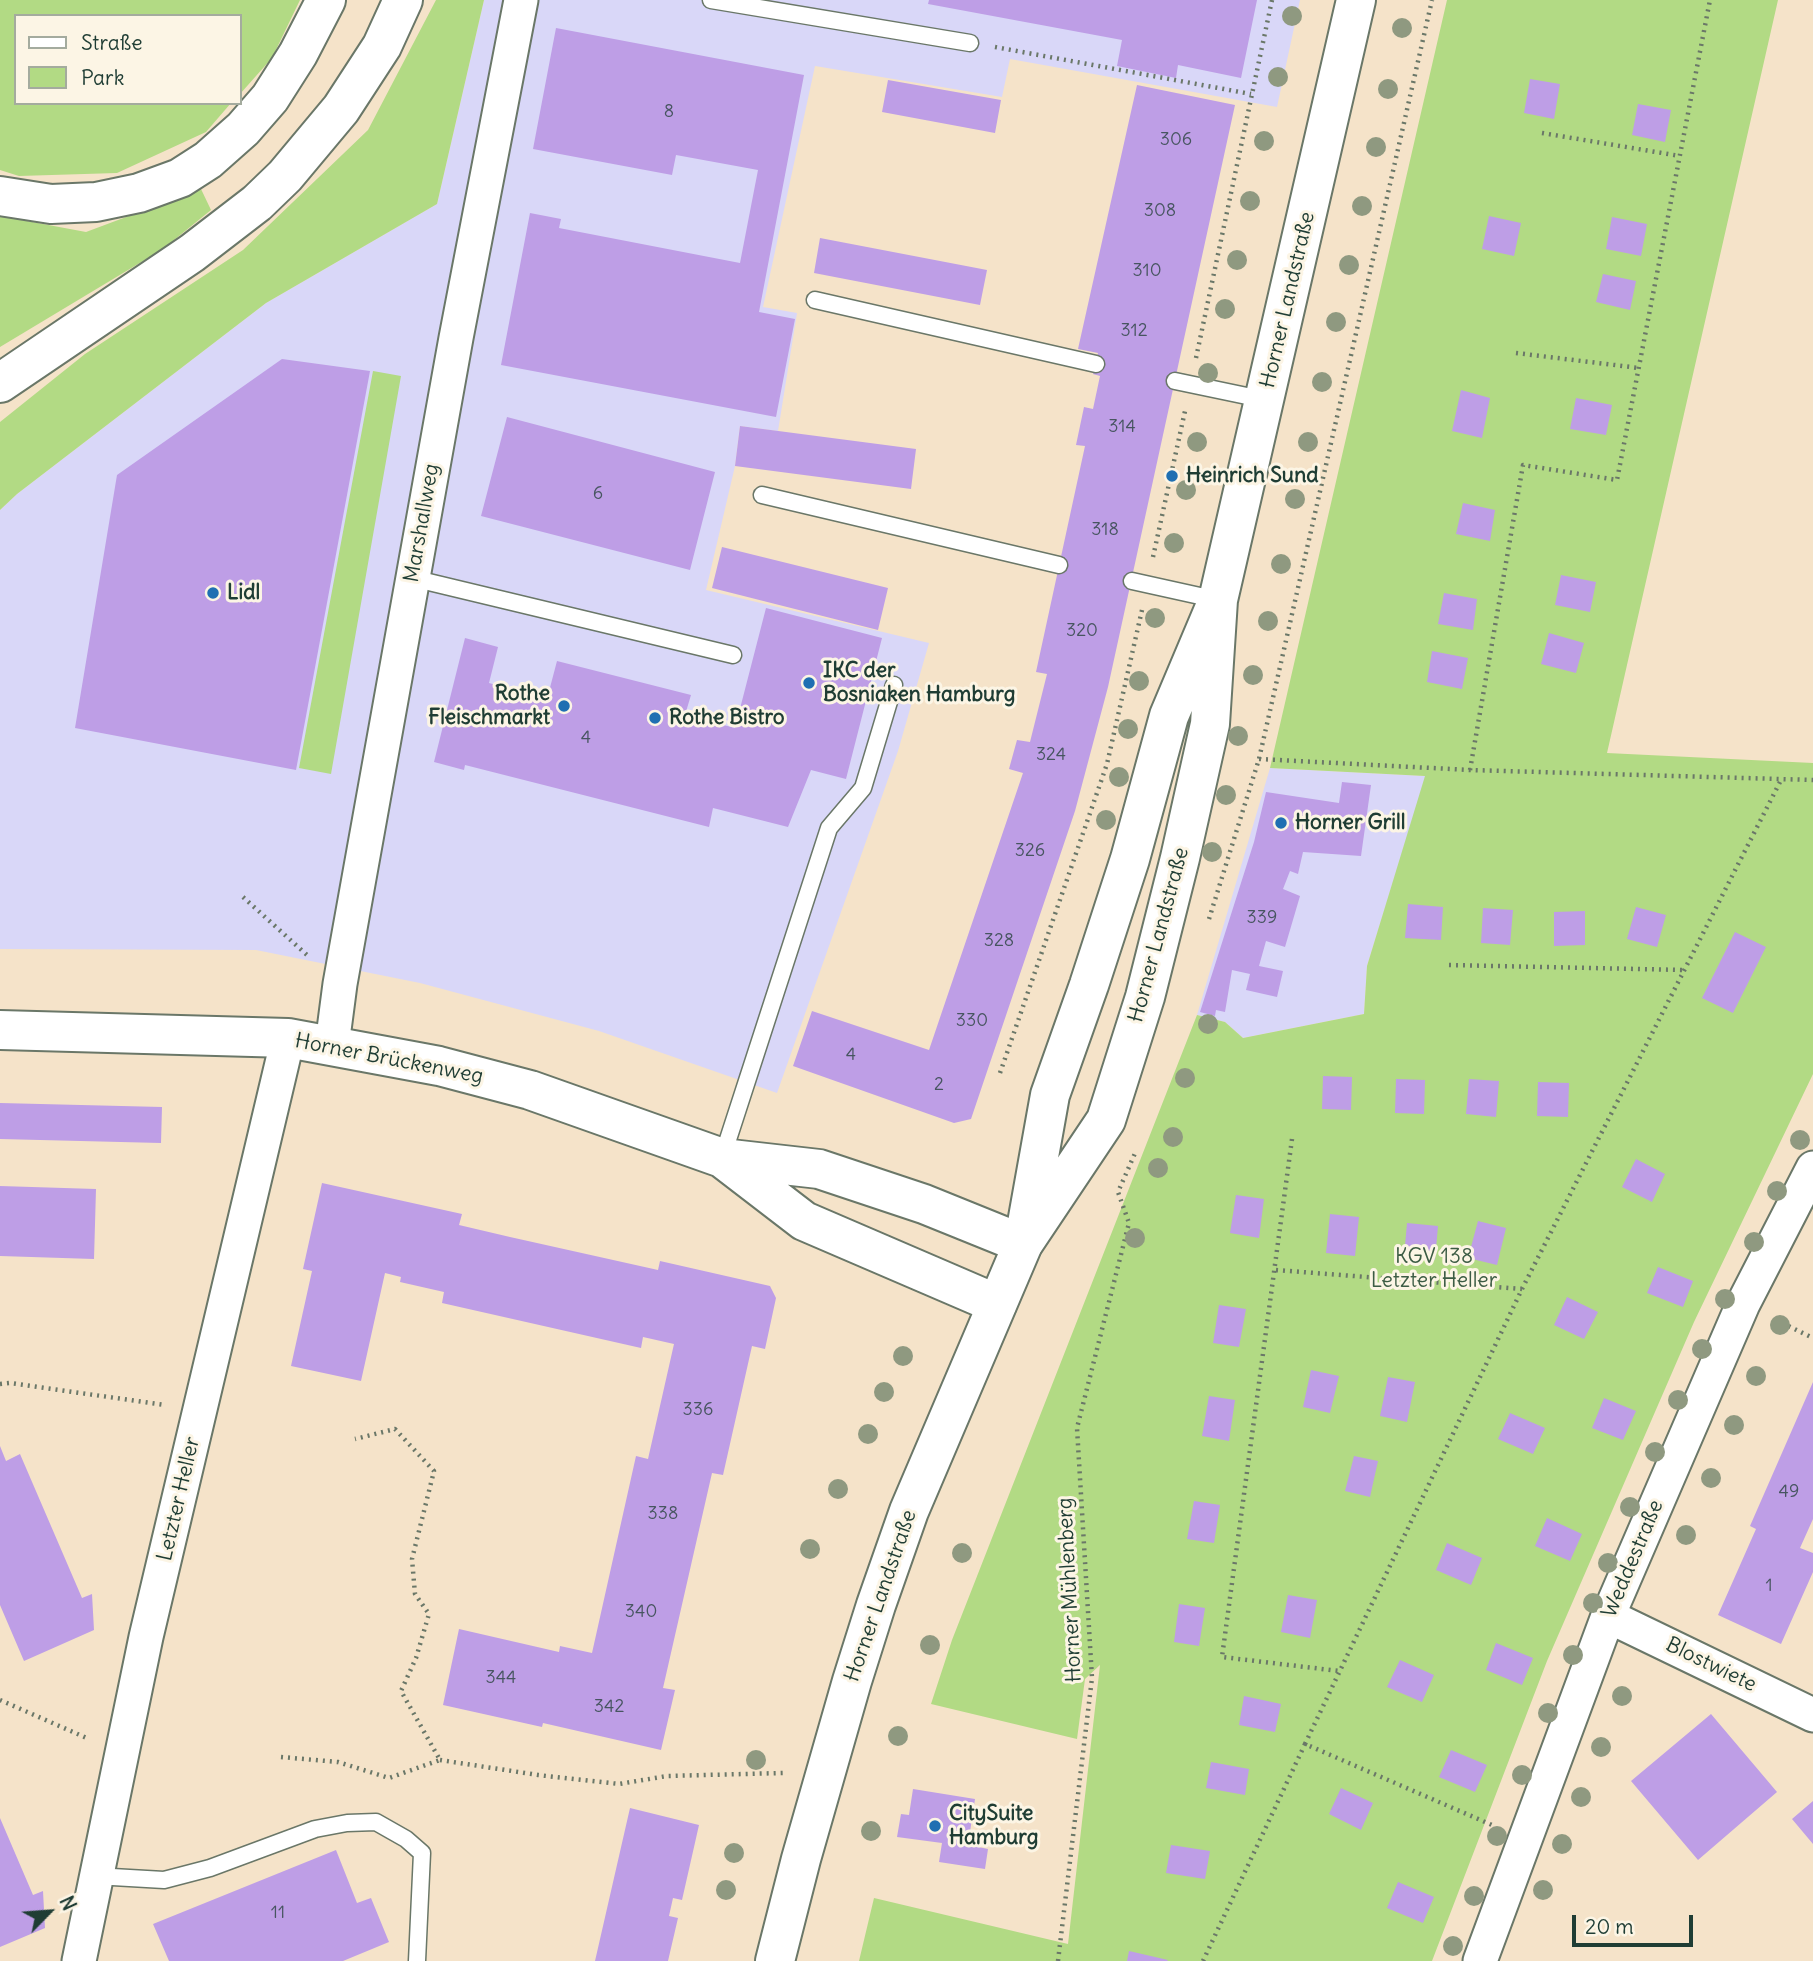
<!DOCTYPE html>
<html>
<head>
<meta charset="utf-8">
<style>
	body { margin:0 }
	#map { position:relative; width:1813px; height:1961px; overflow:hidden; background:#f5e3c9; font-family:Delius,sans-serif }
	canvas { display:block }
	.legend { position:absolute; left:14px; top:14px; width:228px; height:91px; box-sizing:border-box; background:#fcf5e5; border:2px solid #a4ab9e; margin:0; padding:9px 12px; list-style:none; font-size:21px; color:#1f3d34 }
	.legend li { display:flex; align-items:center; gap:14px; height:35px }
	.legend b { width:35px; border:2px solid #a4ab9e }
	.north { position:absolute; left:14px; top:1877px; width:70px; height:70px; -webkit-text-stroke:5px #fcf5e5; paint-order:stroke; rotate:65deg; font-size:19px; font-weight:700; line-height:28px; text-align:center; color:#1f3d34 }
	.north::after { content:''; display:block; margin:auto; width:24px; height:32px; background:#1f3d34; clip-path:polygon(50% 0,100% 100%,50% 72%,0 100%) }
	.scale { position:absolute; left:1572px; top:1915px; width:121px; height:32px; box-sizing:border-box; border:4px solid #1f3d34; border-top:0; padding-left:9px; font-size:21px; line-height:24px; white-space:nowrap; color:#1f3d34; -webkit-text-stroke:5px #fcf5e5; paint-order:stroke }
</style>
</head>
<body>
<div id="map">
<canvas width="1813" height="1961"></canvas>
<ul class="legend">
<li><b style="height:9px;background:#fff"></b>Straße</li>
<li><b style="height:19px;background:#b2da84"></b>Park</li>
</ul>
<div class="north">N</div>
<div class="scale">20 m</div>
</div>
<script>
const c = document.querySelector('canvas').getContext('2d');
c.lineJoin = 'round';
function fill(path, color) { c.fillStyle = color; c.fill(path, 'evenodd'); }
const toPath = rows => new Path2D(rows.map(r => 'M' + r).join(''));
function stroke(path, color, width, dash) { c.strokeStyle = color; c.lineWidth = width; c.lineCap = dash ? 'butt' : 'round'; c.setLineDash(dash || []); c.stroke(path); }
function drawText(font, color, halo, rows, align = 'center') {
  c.font = font + ' Delius,sans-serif'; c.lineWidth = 6; c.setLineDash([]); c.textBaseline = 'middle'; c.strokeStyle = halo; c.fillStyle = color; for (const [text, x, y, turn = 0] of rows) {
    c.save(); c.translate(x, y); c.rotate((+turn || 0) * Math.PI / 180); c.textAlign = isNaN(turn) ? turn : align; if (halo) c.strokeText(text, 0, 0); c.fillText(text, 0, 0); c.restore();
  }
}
const built = toPath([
	[484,0,1300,0,1277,107,1010,59,1002,97,815,66,763,307,797,313,778,431,740,426,735,466,706,590,929,643,898,751,777,1093,599,1031,420,983,256,950,0,949,0,510,17,494,266,303,437,204],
	[1270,768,1426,776,1367,966,1364,1014,1243,1038,1225,1022,1197,1015]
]);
const green = toPath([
	[0,0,300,0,272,58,240,94,240,16,16,16,16,103,231,103,206,132,117,173,19,176,0,170],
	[436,0,484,0,437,204,266,303,17,494,0,510,0,422,85,354,243,250,368,130],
	[1447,0,1778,0,1607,753,1813,763,1813,1074,1694,1322,1547,1661,1432,1961,859,1961,874,1898,1068,1944,1100,1665,1085,1679,1077,1739,931,1704,952,1640,1197,1015,1225,1022,1243,1038,1364,1014,1367,966,1425,776,1270,768],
	[201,189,211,210,163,249,0,347,0,216,86,232],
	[373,371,401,376,331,774,299,768]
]);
const building = toPath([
	[929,0,1257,0,1241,78,1178,65,1176,78,1117,66,1122,40,928,4],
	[556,28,804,75,759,312,795,319,776,417,501,365,530,213,561,219,559,228,740,263,758,170,676,155,672,175,533,149],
	[1530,79,1560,84,1554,119,1524,113],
	[888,80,1001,100,995,133,882,112],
	[1137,85,1235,105,1108,687,1075,811,971,1119,954,1123,793,1066,812,1011,929,1050,1023,773,1009,769,1017,740,1030,742,1047,674,1036,672,1085,446,1076,445,1084,407,1093,409,1100,376,1093,374,1098,353,1078,349],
	[1638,104,1671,110,1665,142,1632,135],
	[1489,216,1521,223,1514,256,1482,249],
	[1612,217,1647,224,1641,256,1606,249],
	[820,238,987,270,980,305,814,273],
	[1603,274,1636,281,1630,310,1596,302],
	[282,359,370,371,296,770,75,728,117,475],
	[1461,390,1490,398,1482,438,1452,431],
	[1576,398,1612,405,1606,435,1570,429],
	[507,417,715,472,690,570,481,516],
	[740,426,916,449,911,489,735,466],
	[1463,503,1495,510,1490,541,1456,534],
	[722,547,888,588,878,630,712,588],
	[1561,575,1596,582,1590,612,1555,605],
	[1444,593,1477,599,1473,630,1438,624],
	[766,608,882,638,846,779,811,770,788,827,713,808,709,827,465,765,464,770,434,762,465,638,498,647,489,683,547,699,557,661,691,695,685,715,735,728],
	[1549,633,1584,643,1576,673,1541,664],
	[1432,651,1468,658,1462,689,1427,682],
	[1342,782,1371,785,1361,856,1303,852,1298,874,1290,871,1283,889,1300,896,1285,947,1266,941,1259,966,1283,971,1277,997,1246,990,1250,974,1232,970,1225,1012,1216,1010,1215,1016,1200,1012,1254,842,1266,792,1339,803],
	[1408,904,1443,907,1441,940,1405,938],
	[1636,907,1666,915,1657,947,1627,939],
	[1483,908,1513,910,1510,945,1481,943],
	[1585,911,1585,945,1554,946,1554,912],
	[1735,932,1766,947,1733,1013,1702,998],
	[1323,1076,1352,1077,1351,1110,1322,1109],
	[1396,1079,1425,1080,1424,1114,1395,1113],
	[1469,1079,1499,1081,1496,1117,1466,1114],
	[1538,1082,1569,1083,1568,1117,1537,1116],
	[0,1103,162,1107,161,1143,0,1139],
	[1636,1159,1665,1174,1652,1202,1622,1187],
	[322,1183,462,1214,459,1225,510,1237,658,1270,660,1261,770,1286,776,1298,765,1349,752,1346,723,1475,712,1473,663,1688,675,1690,661,1750,543,1723,542,1727,443,1705,459,1629,559,1652,560,1646,592,1653,636,1456,648,1459,674,1344,643,1337,641,1348,442,1303,444,1292,400,1282,401,1277,385,1273,361,1381,291,1366,312,1271,303,1269],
	[0,1186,96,1189,94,1259,0,1256],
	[1236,1195,1264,1199,1259,1238,1230,1233],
	[1330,1214,1359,1217,1355,1256,1326,1253],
	[1478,1221,1506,1228,1497,1265,1468,1258],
	[1407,1223,1438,1226,1435,1260,1404,1257],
	[1658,1267,1693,1281,1683,1307,1647,1293],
	[1567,1297,1598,1312,1584,1339,1554,1325],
	[1219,1305,1246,1309,1239,1347,1213,1343],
	[1311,1370,1339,1376,1330,1413,1303,1407],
	[1388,1377,1415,1382,1407,1422,1380,1416],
	[1813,1382,1813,1519,1800,1548,1813,1553,1813,1572,1781,1644,1718,1615,1756,1529,1750,1526],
	[1209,1396,1235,1400,1229,1441,1202,1436],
	[1604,1398,1636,1411,1623,1440,1592,1428],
	[1510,1413,1545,1428,1533,1454,1498,1439],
	[0,1446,6,1461,20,1454,82,1598,92,1594,94,1630,24,1661,0,1605],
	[1354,1456,1378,1461,1370,1497,1345,1491],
	[1194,1501,1220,1505,1214,1543,1187,1539],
	[1547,1518,1582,1534,1570,1561,1535,1546],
	[1447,1543,1482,1558,1471,1585,1436,1570],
	[1288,1595,1317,1600,1310,1638,1281,1632],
	[1179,1604,1205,1608,1199,1646,1174,1642],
	[1496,1643,1533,1658,1522,1685,1486,1670],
	[1400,1660,1434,1675,1422,1702,1387,1687],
	[1244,1696,1281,1704,1275,1732,1239,1725],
	[1711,1714,1777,1792,1698,1860,1631,1781],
	[1451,1750,1487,1765,1475,1792,1439,1777],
	[1211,1762,1249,1769,1245,1795,1206,1788],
	[1341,1788,1373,1803,1361,1830,1329,1814],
	[913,1789,975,1799,968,1845,988,1849,985,1869,939,1862,942,1843,897,1837,901,1814,909,1815],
	[1813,1801,1813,1844,1792,1819],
	[630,1808,699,1825,682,1900,673,1898,669,1916,678,1918,668,1961,595,1961],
	[0,1818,33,1895,43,1891,45,1928,0,1947],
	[1171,1845,1210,1851,1205,1879,1166,1873],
	[336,1850,357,1903,371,1898,389,1942,343,1961,169,1961,153,1924],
	[1398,1882,1434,1897,1423,1923,1387,1908],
	[1129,1951,1168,1960,1167,1961,1127,1961]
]);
const path = toPath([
	[995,47,1251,94],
	[1542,133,1680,156],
	[1516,353,1639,368],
	[1196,358,1272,0],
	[1153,557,1185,411],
	[1259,759,1470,770,1813,780],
	[1470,770,1523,465,1617,480,1710,0],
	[243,897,307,955],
	[1209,919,1259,759,1432,0],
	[1449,965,1685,970],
	[1000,1073,1107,764,1142,610],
	[1292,1139,1222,1657,1339,1671],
	[1276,1270,1522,1289],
	[1776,1320,1813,1338],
	[0,1384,10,1383,165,1405],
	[0,1700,89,1739],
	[1305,1744,1522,1289,1782,778],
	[281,1757,338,1762,389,1778,440,1760,401,1691,416,1658,429,1614,415,1594,412,1559,434,1471,395,1429,355,1439],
	[440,1760,538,1775,619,1784,667,1776,783,1773],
	[1058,1961,1092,1678,1077,1428,1129,1223,1118,1192,1136,1151],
	[1203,1961,1305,1744,1492,1825]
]);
const service = toPath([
	[711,0,970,43],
	[815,300,1096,364],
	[1175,381,1266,400],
	[762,495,1059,565],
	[412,578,733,655],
	[1132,581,1218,600],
	[722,1158,829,828,863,788,894,685],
	[95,1876,164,1880,210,1868,315,1829,347,1823,376,1822,406,1839,422,1853,417,1961]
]);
const minor = toPath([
	[332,1045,340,984,456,338,521,0],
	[1608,1616,1813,1715],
	[79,1961,146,1637,288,1038],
	[1480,1961,1608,1616,1743,1304,1813,1168]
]);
const tertiary = toPath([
	[0,1030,288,1038,439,1066,530,1090,722,1158,819,1169,924,1204,1023,1244],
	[722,1158,804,1221,997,1304]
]);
const secondary = toPath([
	[1026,1229,1050,1095,1089,985,1130,859,1169,716,1218,600,1356,0],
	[775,1961,801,1859,852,1681,876,1605,909,1511,1023,1244,1106,1120,1145,997,1180,858,1210,724,1218,600]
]);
const trunk = toPath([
	[0,196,51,204,96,202,139,193,180,178,208,160,243,129,270,98,298,54,326,0],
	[0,383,192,253,257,203,285,176,341,109,382,46,403,0]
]);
const trees = [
	[1292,16],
	[1402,28],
	[1278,77],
	[1388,89],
	[1264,141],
	[1376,147],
	[1250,201],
	[1362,206],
	[1237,260],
	[1349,265],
	[1225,309],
	[1336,322],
	[1208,373],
	[1322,382],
	[1197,442],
	[1308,442],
	[1186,490],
	[1295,499],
	[1174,543],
	[1281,564],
	[1155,618],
	[1268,621],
	[1253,675],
	[1139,681],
	[1128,729],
	[1238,736],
	[1119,777],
	[1226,795],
	[1106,820],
	[1212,852],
	[1208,1024],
	[1185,1078],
	[1173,1137],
	[1800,1140],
	[1158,1168],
	[1777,1191],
	[1135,1238],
	[1754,1242],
	[1725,1299],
	[1780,1325],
	[1702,1349],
	[903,1356],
	[1756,1376],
	[884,1392],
	[1678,1400],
	[1734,1425],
	[868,1434],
	[1655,1452],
	[1711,1478],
	[838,1489],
	[1630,1507],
	[1686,1535],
	[810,1549],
	[962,1553],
	[1608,1563],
	[1593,1603],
	[930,1645],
	[1573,1655],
	[1622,1696],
	[1548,1713],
	[898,1736],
	[1601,1747],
	[756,1760],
	[1522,1775],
	[1581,1797],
	[871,1831],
	[1497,1836],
	[1562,1844],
	[734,1853],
	[726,1890],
	[1543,1890],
	[1474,1896],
	[1453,1946]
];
const markers = [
	[1172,476,7,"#1f6fb2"],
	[213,593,7,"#1f6fb2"],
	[809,683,7,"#1f6fb2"],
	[564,706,7,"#1f6fb2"],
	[655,718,7,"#1f6fb2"],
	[1281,823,7,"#1f6fb2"],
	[935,1826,7,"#1f6fb2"]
];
const numberNames = [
	["8",669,112],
	["306",1176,140],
	["308",1160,211],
	["310",1147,271],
	["312",1134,331],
	["314",1122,427],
	["6",598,494],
	["318",1105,530],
	["320",1082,631],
	["4",586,738],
	["324",1051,755],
	["326",1030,851],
	["339",1262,918],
	["328",999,941],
	["330",972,1021],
	["4",851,1055],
	["2",939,1085],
	["336",698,1410],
	["49",1789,1492],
	["338",663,1514],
	["1",1769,1586],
	["340",641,1612],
	["344",501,1678],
	["342",609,1707],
	["11",278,1913]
];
const streetNames = [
	["Horner Landstraße",1288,300,-77],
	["Marshallweg",422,523,-80],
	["Horner Landstraße",1159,935,-75],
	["Horner Brückenweg",389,1059,11],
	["Letzter Heller",179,1499,-77],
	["Weddestraße",1633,1559,-67],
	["Horner Mühlenberg",1070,1590,-93],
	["Horner Landstraße",881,1596,-71],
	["Blostwiete",1711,1665,26]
];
const poiNames = [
	["Heinrich Sund",1186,476],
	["Lidl",227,593],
	["IKC der",823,671],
	["Bosniaken Hamburg",823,695],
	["Rothe",550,694,"right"],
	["Fleischmarkt",550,718,"right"],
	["Rothe Bistro",669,718],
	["Horner Grill",1295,823],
	["CitySuite",949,1814],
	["Hamburg",949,1838]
];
const parkNames = [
	["KGV 138",1434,1257],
	["Letzter Heller",1434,1281]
];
fill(built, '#d9d7f8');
fill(green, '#b2da84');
fill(building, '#be9ee6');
stroke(service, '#6a7768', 19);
stroke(minor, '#6a7768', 37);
stroke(tertiary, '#6a7768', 42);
stroke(secondary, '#6a7768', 42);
stroke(trunk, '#6a7768', 42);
stroke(path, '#6a7768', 4.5, [2, 5]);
stroke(service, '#fff', 16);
stroke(minor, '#fff', 33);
stroke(tertiary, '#fff', 38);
stroke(secondary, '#fff', 38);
stroke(trunk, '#fff', 38);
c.fillStyle = '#8f9980';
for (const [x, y] of trees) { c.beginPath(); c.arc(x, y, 10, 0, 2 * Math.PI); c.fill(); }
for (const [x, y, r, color] of markers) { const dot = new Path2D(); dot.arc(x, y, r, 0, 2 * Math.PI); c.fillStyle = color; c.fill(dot); stroke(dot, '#fcf5e5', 2.5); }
drawText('18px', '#475560', null, numberNames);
drawText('21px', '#1f3d34', '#fcf5e5', streetNames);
drawText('bold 21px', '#1f3d34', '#fcf5e5', poiNames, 'left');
drawText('21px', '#3c5c44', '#fcf5e5', parkNames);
</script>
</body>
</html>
